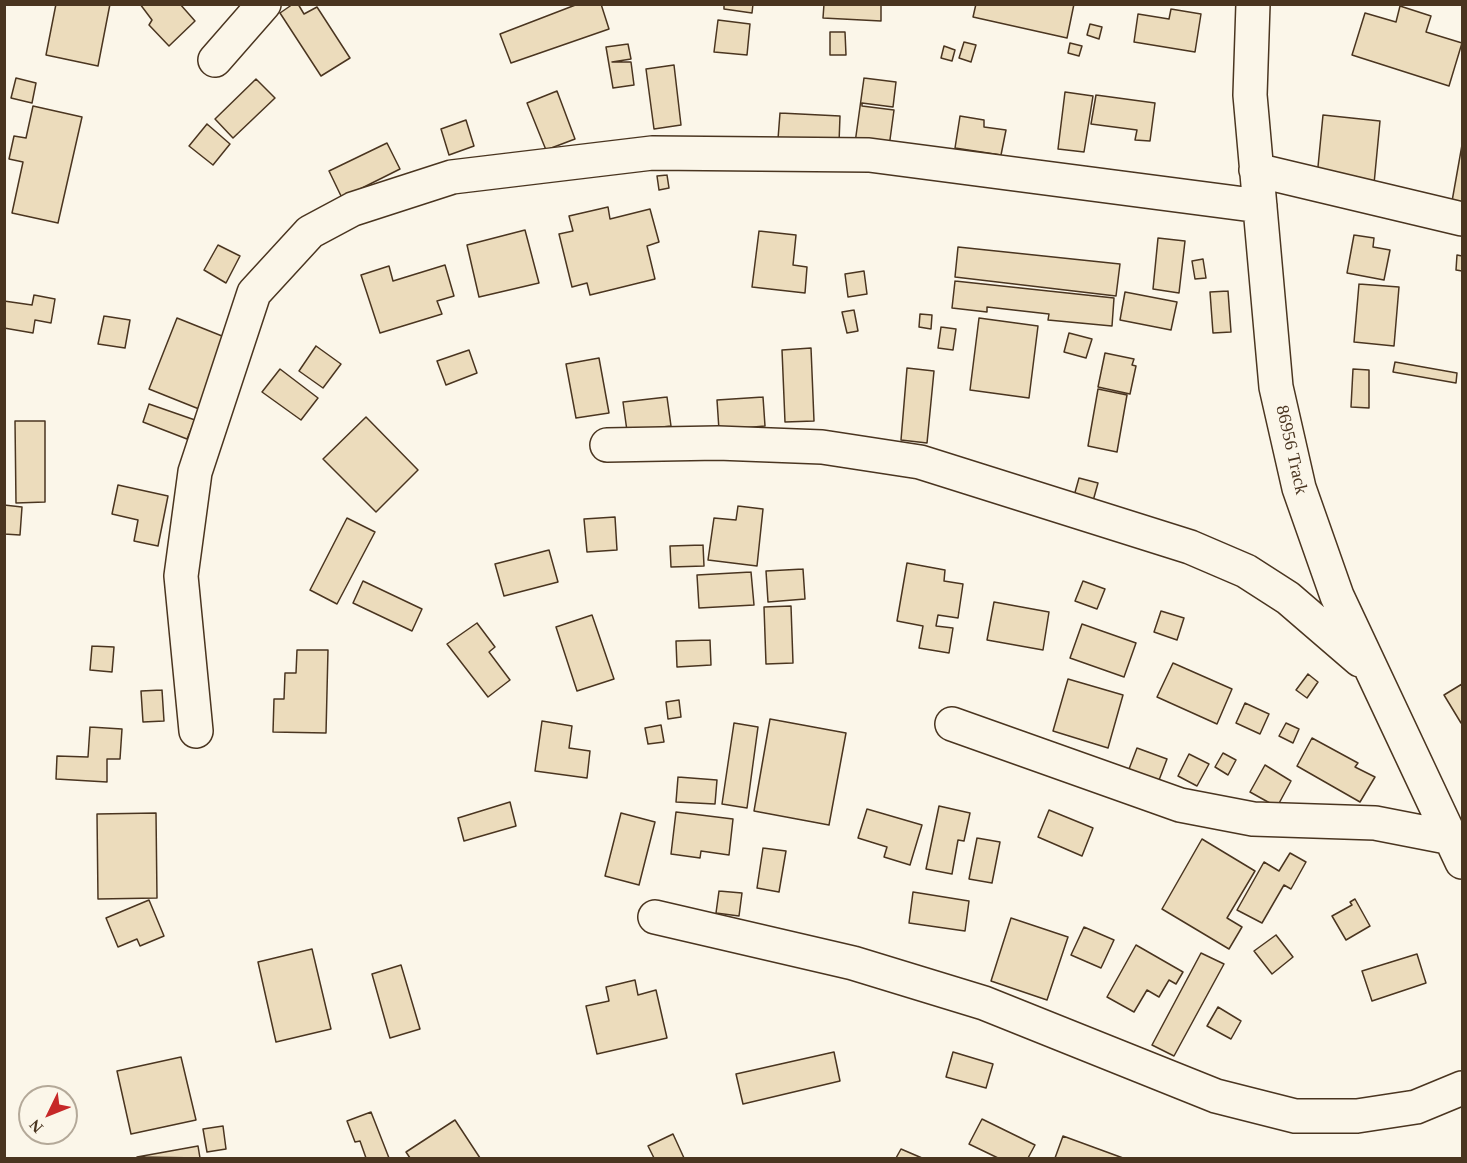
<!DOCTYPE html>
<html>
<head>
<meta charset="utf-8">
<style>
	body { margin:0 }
	#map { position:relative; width:1467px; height:1163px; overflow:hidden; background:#fbf6e9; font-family:"Times New Roman",serif }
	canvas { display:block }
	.frame { position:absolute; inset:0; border:6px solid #4a3520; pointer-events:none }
	.north { position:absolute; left:18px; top:1085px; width:60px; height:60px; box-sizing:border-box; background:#fbf6e9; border:2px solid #b4a999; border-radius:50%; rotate:227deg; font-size:16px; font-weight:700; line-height:24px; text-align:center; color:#4a3520 }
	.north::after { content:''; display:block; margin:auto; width:21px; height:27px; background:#c62828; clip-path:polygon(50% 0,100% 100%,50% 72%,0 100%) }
</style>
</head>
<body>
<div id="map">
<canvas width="1467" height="1163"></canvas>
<div class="frame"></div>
<div class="north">N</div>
</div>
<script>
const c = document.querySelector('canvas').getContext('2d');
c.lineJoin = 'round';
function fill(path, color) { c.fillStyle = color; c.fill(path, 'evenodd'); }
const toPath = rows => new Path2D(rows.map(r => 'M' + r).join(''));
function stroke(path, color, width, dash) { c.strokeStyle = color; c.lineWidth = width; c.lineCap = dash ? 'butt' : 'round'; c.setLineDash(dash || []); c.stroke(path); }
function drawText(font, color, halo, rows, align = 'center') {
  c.font = font + ' "Times New Roman",serif'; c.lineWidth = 4.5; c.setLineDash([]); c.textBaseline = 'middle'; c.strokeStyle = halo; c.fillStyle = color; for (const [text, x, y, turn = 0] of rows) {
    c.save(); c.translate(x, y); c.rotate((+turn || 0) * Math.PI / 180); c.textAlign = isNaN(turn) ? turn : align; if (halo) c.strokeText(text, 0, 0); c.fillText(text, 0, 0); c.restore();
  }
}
const building = toPath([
	[56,4,110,4,98,66,46,55,56,4],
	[140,4,180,4,195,21,169,46,149,25,152,20,140,4],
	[293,4,298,4,304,14,317,7,350,58,321,76,280,13,293,4],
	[578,4,601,4,609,29,511,63,500,34,578,4],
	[724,4,753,4,752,13,724,9,724,4],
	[824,4,881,4,881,21,823,18,824,4],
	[976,4,1074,4,1067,38,973,17,976,4],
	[1400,6,1431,16,1426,32,1462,43,1449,86,1352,55,1365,13,1396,22,1400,6],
	[1171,9,1201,14,1195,52,1134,42,1138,14,1169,19,1171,9],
	[718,20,750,24,747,55,714,52,718,20],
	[1090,24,1102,27,1099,39,1087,35,1090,24],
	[830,32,845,32,846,55,830,55,830,32],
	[964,42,976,45,971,62,959,58,964,42],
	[1070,43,1082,46,1079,56,1068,53,1070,43],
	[628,44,631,59,612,62,631,62,634,85,613,88,606,47,628,44],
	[944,46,955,50,952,61,941,58,944,46],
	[674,65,681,125,654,129,646,69,674,65],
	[16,78,36,83,32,103,11,98,16,78],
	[864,78,896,82,893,107,862,103,862,106,894,110,889,147,855,143,864,78],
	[256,79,275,98,233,138,215,119,256,79],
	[557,91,575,139,546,150,527,103,557,91],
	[1065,92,1093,96,1084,152,1058,149,1065,92],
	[1096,95,1155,103,1150,141,1135,140,1137,130,1091,124,1096,95],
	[33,106,82,117,58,223,12,213,23,162,9,159,14,136,26,138,33,106],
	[780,113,840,116,839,143,778,139,780,113],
	[1323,115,1380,121,1374,184,1317,177,1323,115],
	[960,116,984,120,984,127,1006,130,1001,155,955,148,960,116],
	[466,120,474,146,449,155,441,129,466,120],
	[207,124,230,144,213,165,189,146,207,124],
	[387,143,400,169,342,198,329,171,387,143],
	[1462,145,1462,209,1451,207,1462,145],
	[667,175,669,188,659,190,657,176,667,175],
	[608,207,610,219,650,209,659,242,647,246,655,279,590,295,587,283,572,287,559,234,573,231,569,216,608,207],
	[525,230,539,283,479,297,467,245,525,230],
	[759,231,796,235,793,265,807,267,805,293,752,287,759,231],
	[1354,235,1374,238,1373,247,1390,250,1384,280,1347,273,1354,235],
	[1158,238,1185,241,1179,293,1153,289,1158,238],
	[218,245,240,256,226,283,204,270,218,245],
	[958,247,1120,264,1116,296,955,277,958,247],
	[1457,255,1462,256,1462,271,1456,270,1457,255],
	[1203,259,1206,278,1195,279,1192,261,1203,259],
	[445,265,454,296,437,301,442,314,380,333,361,275,389,266,393,281,445,265],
	[864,271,867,294,848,297,845,274,864,271],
	[955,281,1114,298,1112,326,1048,320,1049,314,987,307,987,312,952,308,955,281],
	[1359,284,1399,287,1394,346,1354,342,1359,284],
	[1228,291,1231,332,1213,333,1210,292,1228,291],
	[1125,292,1177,302,1171,330,1120,320,1125,292],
	[34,295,55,299,51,323,35,320,33,333,4,328,4,301,32,305,34,295],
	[854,310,858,331,847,333,842,312,854,310],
	[920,314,932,315,931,329,919,327,920,314],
	[104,316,130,320,125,348,98,344,104,316],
	[177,318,227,338,199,409,149,389,177,318],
	[979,318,1038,326,1029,398,970,390,979,318],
	[941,327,956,329,953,350,938,348,941,327],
	[1069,333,1092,339,1086,358,1064,352,1069,333],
	[316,346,341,364,323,388,299,371,316,346],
	[811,348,814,421,785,422,782,350,811,348],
	[469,350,477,373,446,385,437,361,469,350],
	[1105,353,1134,359,1132,365,1136,366,1130,394,1098,387,1105,353],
	[599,358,609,413,576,418,566,364,599,358],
	[1395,362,1457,373,1456,383,1393,372,1395,362],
	[907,368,934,371,927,443,901,440,907,368],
	[280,369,318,398,301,420,262,392,280,369],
	[1353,369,1369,370,1369,408,1351,407,1353,369],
	[1098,389,1127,395,1117,452,1088,446,1098,389],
	[667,397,671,426,627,431,623,402,667,397],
	[763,397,765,426,719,430,717,400,763,397],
	[149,404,195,420,187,439,143,422,149,404],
	[366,417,418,470,376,512,323,459,366,417],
	[15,421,45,421,45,502,16,503,15,421],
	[1079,478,1098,483,1093,501,1074,496,1079,478],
	[118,485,168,496,158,546,134,541,138,520,112,514,118,485],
	[4,505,22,507,20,535,4,534,4,505],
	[738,506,763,509,757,566,708,560,714,518,736,520,738,506],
	[615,517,617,550,587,552,584,519,615,517],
	[347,518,375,532,337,604,310,590,347,518],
	[703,545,704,566,671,567,670,546,703,545],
	[549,550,558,582,504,596,495,564,549,550],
	[907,563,945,570,944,581,963,584,958,618,938,615,936,626,953,628,949,653,919,648,923,626,897,621,907,563],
	[803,569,805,599,768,602,766,571,803,569],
	[751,572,754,605,699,608,697,575,751,572],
	[363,581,422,609,412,631,353,603,363,581],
	[1083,581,1105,589,1097,609,1075,601,1083,581],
	[994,602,1049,612,1043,650,987,640,994,602],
	[791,606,793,663,766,664,764,607,791,606],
	[1161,611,1184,618,1177,640,1154,632,1161,611],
	[592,615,614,679,577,691,556,627,592,615],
	[477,623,495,647,489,652,510,680,488,697,447,644,477,623],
	[1082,624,1136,643,1124,677,1070,658,1082,624],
	[710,640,711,665,677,667,676,641,710,640],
	[92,646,114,647,112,672,90,670,92,646],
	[297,650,328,650,326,733,273,732,274,699,284,699,285,673,296,673,297,650],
	[1173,663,1232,689,1217,724,1157,697,1173,663],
	[1308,674,1318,682,1307,698,1296,690,1308,674],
	[1068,679,1123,695,1108,748,1053,731,1068,679],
	[1462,684,1462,722,1461,723,1444,695,1462,684],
	[162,690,164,721,143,722,141,691,162,690],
	[679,700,681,717,668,719,666,702,679,700],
	[1245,703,1269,714,1260,734,1236,723,1245,703],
	[770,719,846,733,829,825,754,811,770,719],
	[542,721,572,726,569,748,590,751,587,778,535,771,542,721],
	[734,723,758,727,747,808,722,804,734,723],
	[1286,723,1299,729,1293,743,1279,736,1286,723],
	[661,725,664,742,648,744,645,728,661,725],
	[90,727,122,729,120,759,107,759,107,782,56,779,57,756,88,757,90,727],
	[1312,738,1358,763,1355,767,1375,777,1360,802,1297,766,1312,738],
	[1137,748,1167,759,1156,788,1126,777,1137,748],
	[1223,753,1236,760,1228,775,1215,767,1223,753],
	[1189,754,1209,764,1197,786,1178,776,1189,754],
	[1265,765,1291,781,1277,807,1250,792,1265,765],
	[678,777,717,780,715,804,676,802,678,777],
	[510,802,516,826,464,841,458,818,510,802],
	[939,806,970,813,964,841,958,840,952,874,926,869,939,806],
	[867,809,922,825,910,865,884,857,887,847,858,838,867,809],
	[1049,810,1093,828,1082,856,1038,837,1049,810],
	[676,812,733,819,729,855,701,851,700,858,671,854,676,812],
	[156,813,157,898,98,899,97,814,156,813],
	[621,813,655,822,639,885,605,876,621,813],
	[977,838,1000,842,992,883,969,879,977,838],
	[1202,839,1255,871,1227,918,1242,927,1229,949,1162,909,1202,839],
	[763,848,786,851,779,892,757,888,763,848],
	[1290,853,1306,862,1291,889,1284,885,1262,923,1237,910,1264,862,1279,871,1290,853],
	[719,891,742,893,739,916,716,913,719,891],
	[913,892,969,901,965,931,909,923,913,892],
	[1355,899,1370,926,1346,940,1332,916,1352,905,1350,902,1355,899],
	[149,900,164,936,140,946,137,939,118,947,106,918,149,900],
	[1011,918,1068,937,1047,1000,991,981,1011,918],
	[1084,927,1114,940,1101,968,1071,955,1084,927],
	[1276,935,1293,957,1272,974,1254,951,1276,935],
	[1136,945,1183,972,1176,984,1169,980,1159,997,1147,990,1134,1012,1107,997,1136,945],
	[312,949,331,1029,276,1042,258,962,312,949],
	[1201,953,1224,964,1174,1056,1152,1045,1201,953],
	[1417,954,1426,983,1372,1001,1362,971,1417,954],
	[401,965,420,1029,390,1038,372,974,401,965],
	[635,980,638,995,656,990,667,1038,597,1054,586,1006,609,1001,606,987,635,980],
	[1218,1007,1241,1021,1231,1039,1207,1026,1218,1007],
	[834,1052,840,1081,743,1104,736,1074,834,1052],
	[953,1052,993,1064,986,1088,946,1077,953,1052],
	[181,1057,196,1120,131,1134,117,1071,181,1057],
	[371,1112,389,1158,366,1158,360,1141,355,1142,347,1121,371,1112],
	[982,1119,1035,1145,1028,1158,998,1158,969,1144,982,1119],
	[455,1120,480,1158,410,1158,406,1152,455,1120],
	[223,1126,226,1149,207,1152,203,1129,223,1126],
	[673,1134,684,1158,654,1158,648,1146,673,1134],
	[1063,1136,1123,1158,1055,1158,1063,1136],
	[198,1146,200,1158,137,1157,198,1146],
	[901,1149,922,1158,896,1158,901,1149]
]);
const minor = toPath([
	[1253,4,1250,95,1276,387,1299,488,1337,596,1462,862],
	[215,60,264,4],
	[1256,170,1462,219],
	[607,445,718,443,822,447,920,462,1190,547,1246,571,1288,598,1360,660],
	[952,724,1180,805,1253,819,1375,823,1452,838],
	[196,731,181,576,195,472,254,293,310,232,353,209,452,177,652,153,869,155,1260,206],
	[655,917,853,963,984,1003,1216,1096,1295,1116,1357,1116,1416,1107,1462,1088]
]);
const streetNames = [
	["86956 Track",1291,450,77]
];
fill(building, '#ecdcbc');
stroke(building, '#4a3520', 1.5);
stroke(minor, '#4a3520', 36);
stroke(minor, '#fbf6e9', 33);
drawText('18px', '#4a3520', '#fbf6e9', streetNames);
</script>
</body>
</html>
